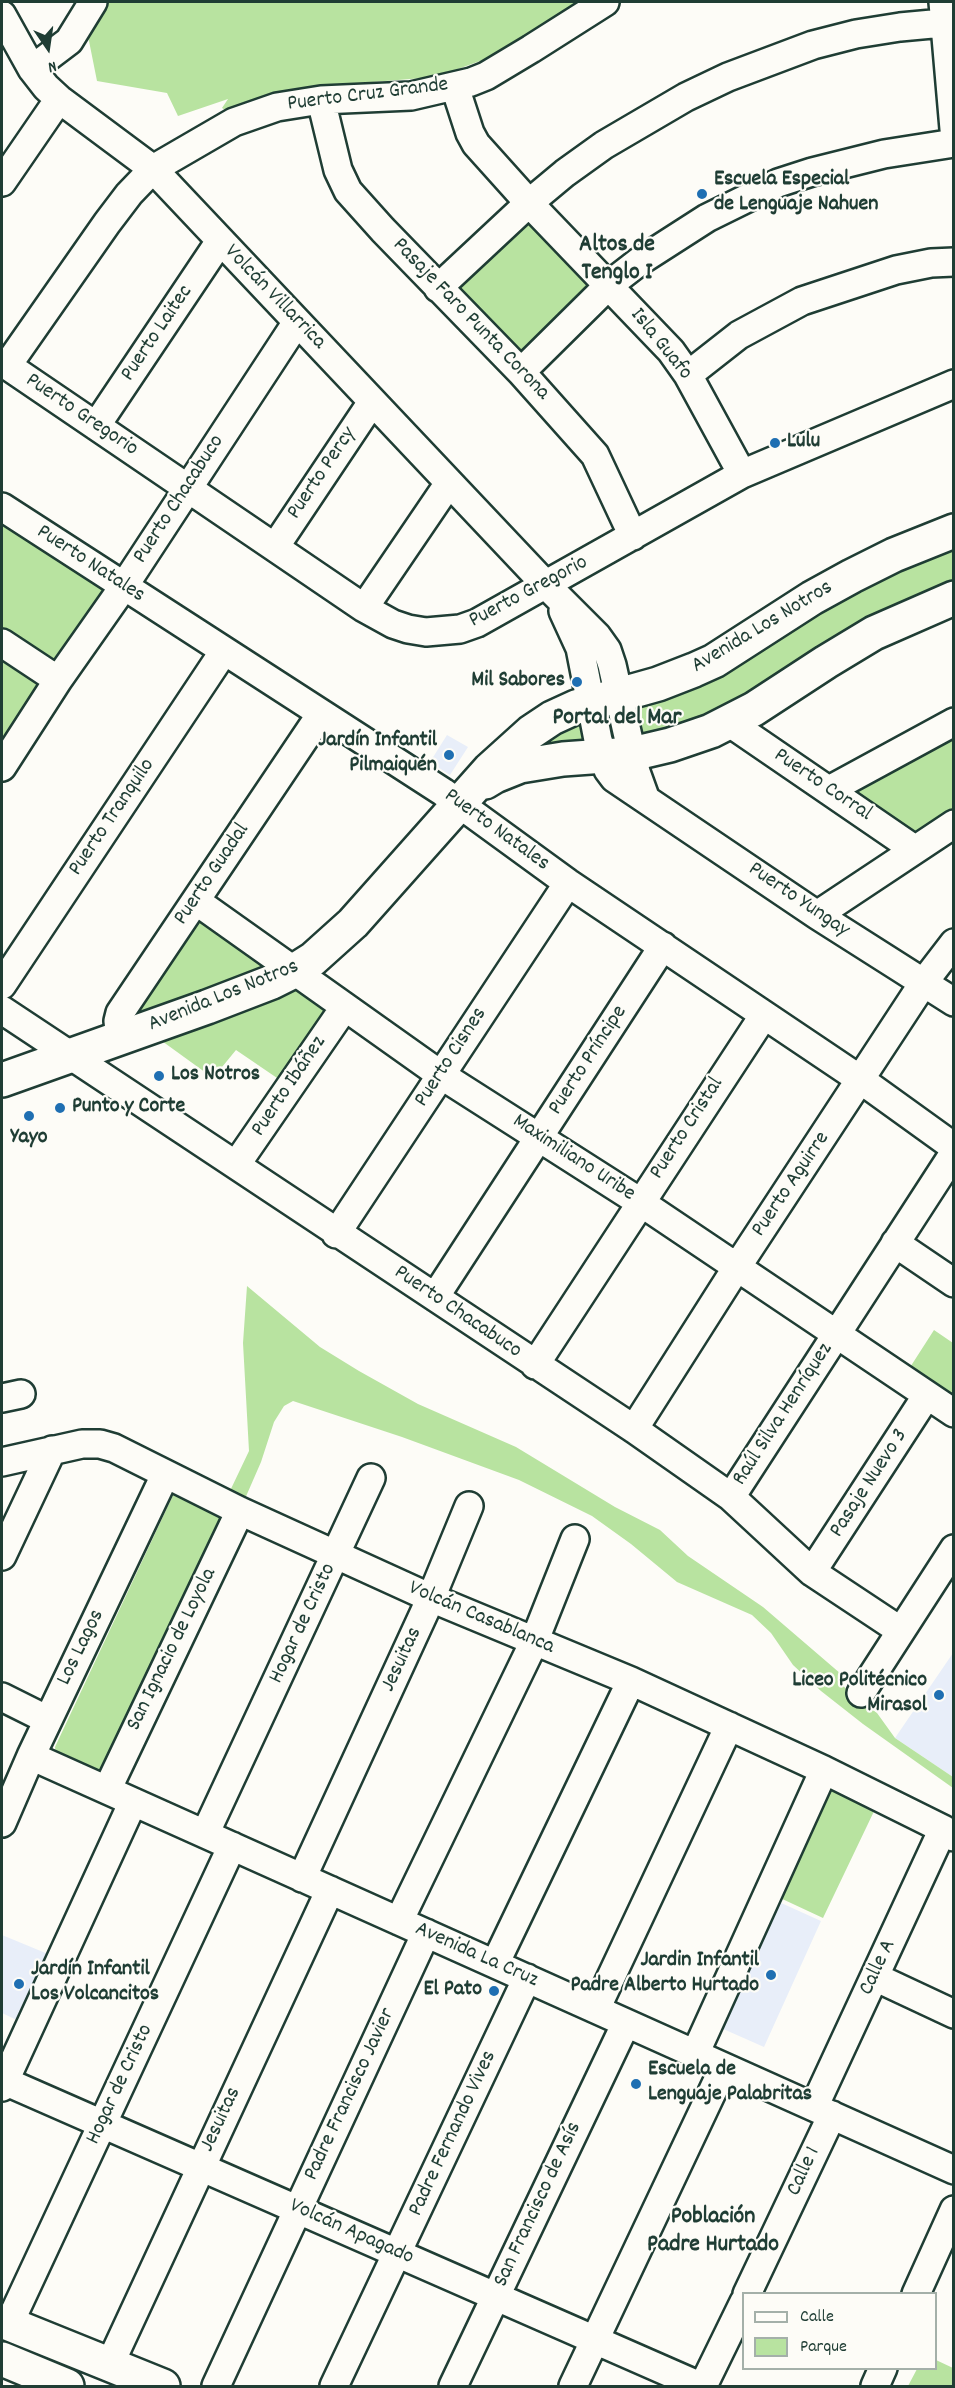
<!DOCTYPE html>
<html>
<head>
<meta charset="utf-8">
<style>
	body { margin:0 }
	#map { position:relative; width:955px; height:2388px; overflow:hidden; background:#fdfcf7; font-family:Dekko,sans-serif }
	canvas { display:block }
	.frame { position:absolute; inset:0; border:3px solid #1f3d34; pointer-events:none }
	.legend { position:absolute; left:742px; top:2292px; width:195px; height:78px; box-sizing:border-box; background:#fdfcf7; border:2px solid #a4b0a9; margin:0; padding:8px 10px; list-style:none; font-size:18px; color:#1f3d34 }
	.legend li { display:flex; align-items:center; gap:12px; height:30px }
	.legend b { width:30px; border:2px solid #a4b0a9 }
	.north { position:absolute; left:18px; top:18px; width:60px; height:60px; -webkit-text-stroke:4px #fdfcf7; paint-order:stroke; rotate:167deg; font-size:16px; font-weight:700; line-height:24px; text-align:center; color:#1f3d34 }
	.north::after { content:''; display:block; margin:auto; width:21px; height:27px; background:#1f3d34; clip-path:polygon(50% 0,100% 100%,50% 72%,0 100%) }
</style>
</head>
<body>
<div id="map">
<canvas width="955" height="2388"></canvas>
<div class="frame"></div>
<ul class="legend">
<li><b style="height:8px;background:#fdfcf7"></b>Calle</li>
<li><b style="height:16px;background:#b8e3a0"></b>Parque</li>
</ul>
<div class="north">N</div>
</div>
<script>
const c = document.querySelector('canvas').getContext('2d');
c.lineJoin = 'round';
function fill(path, color) { c.fillStyle = color; c.fill(path, 'evenodd'); }
const toPath = rows => new Path2D(rows.map(r => 'M' + r).join(''));
function stroke(path, color, width, dash) { c.strokeStyle = color; c.lineWidth = width; c.lineCap = dash ? 'butt' : 'round'; c.setLineDash(dash || []); c.stroke(path); }
function drawText(font, color, halo, rows, align = 'center') {
  c.font = font + ' Dekko,sans-serif'; c.lineWidth = 4.5; c.setLineDash([]); c.textBaseline = 'middle'; c.strokeStyle = halo; c.fillStyle = color; for (const [text, x, y, turn = 0] of rows) {
    c.save(); c.translate(x, y); c.rotate((+turn || 0) * Math.PI / 180); c.textAlign = isNaN(turn) ? turn : align; if (halo) c.strokeText(text, 0, 0); c.fillText(text, 0, 0); c.restore();
  }
}
const built = toPath([
	[447,735,468,747,450,775,430,762],
	[953,1653,953,1777,895,1738],
	[779,1902,821,1921,764,2047,721,2028],
	[2,1935,48,1954,21,2022,2,2013]
]);
const green = toPath([
	[105,2,582,2,491,57,436,77,309,87,264,96,227,111,222,108,228,99,178,116,167,93,97,81,87,31],
	[527,219,595,287,594,293,516,357,453,282],
	[2,516,103,587,105,594,59,659,47,659,2,635],
	[953,541,953,588,779,682,645,744,632,716,635,700,806,612],
	[2,653,37,678,39,684,39,690,2,747],
	[581,713,593,748,503,760],
	[953,732,953,818,913,838,846,794],
	[197,914,271,967,132,1027,128,1013],
	[293,982,328,1004,326,1020,280,1080,236,1050,213,1078,155,1036],
	[247,1286,320,1347,359,1371,418,1404,516,1447,615,1507,660,1530,688,1556,763,1607,841,1674,843,1685,848,1692,877,1713,895,1738,953,1777,953,1788,863,1724,821,1691,793,1665,771,1633,752,1615,677,1582,631,1544,592,1516,519,1480,402,1437,293,1401,284,1406,274,1422,261,1462,244,1501,229,1493,249,1451,243,1343],
	[934,1330,953,1343,953,1406,907,1372],
	[175,1491,225,1514,101,1774,56,1756,55,1747],
	[832,1784,877,1805,823,1918,778,1897],
	[936,2360,953,2368,953,2386,908,2386,917,2369,936,2368]
]);
const minor = toPath([
	[943,2,954,129],
	[2,15,32,69,46,87,59,99,153,169,546,585,597,636,607,650,612,665,636,772,645,797],
	[32,69,69,41,93,2],
	[455,87,470,133,476,144,529,203,671,351,688,375,742,474],
	[321,100,338,170,348,191,383,230,521,372,595,455,633,536],
	[2,182,59,99],
	[438,288,529,203,565,173,604,145,686,97,728,77,813,45,856,34,900,27,954,22],
	[2,362,364,608,393,624,408,629,426,632,460,629,477,623,742,474,954,384],
	[7,366,107,223,129,194,153,169,234,122,277,107,321,100,411,96,471,82,486,76,531,49,605,2],
	[521,372,609,285,640,261,707,218,778,183,812,172,884,154,954,143],
	[688,375,739,335,802,301,896,270,931,263,954,262],
	[96,426,220,241],
	[2,507,443,792,568,883,861,1080,954,1147],
	[275,547,372,402],
	[364,608,449,483],
	[563,611,580,648,598,740,608,770,614,778,817,915,954,1002],
	[2,643,58,680],
	[730,723,914,849],
	[2,767,58,680,124,586,297,322],
	[829,790,954,722],
	[196,901,441,1075,640,1202,954,1413],
	[817,915,954,824],
	[2,985,224,651],
	[2,1010,634,1429,731,1497,812,1572,901,1631],
	[120,1039,118,1021,120,1013,321,714],
	[236,1165,344,1008],
	[336,1234,568,883],
	[895,1243,954,1283],
	[435,1297,663,946],
	[535,1365,764,1015],
	[2,1398,21,1394],
	[634,1429,737,1267,924,982,954,943],
	[2,1462,82,1444,100,1444,114,1448,240,1511,431,1598,631,1681,824,1770,943,1829,954,1837],
	[731,1497,954,1153],
	[2,1556,52,1450],
	[812,1572,927,1395],
	[861,1693,954,1549],
	[2,1697,48,1720],
	[31,1756,954,2170],
	[107,1790,240,1511],
	[2,1823,31,1756,165,1475],
	[205,1834,371,1478],
	[302,1878,431,1598,469,1506],
	[399,1921,534,1642,575,1539],
	[495,1964,631,1681],
	[875,1977,954,2014],
	[596,2009,729,1726],
	[695,2054,824,1770],
	[2,2080,700,2386],
	[2,2087,133,1802],
	[814,2107,943,1829],
	[747,2294,832,2115],
	[916,2294,954,2210],
	[9,2324,232,1846],
	[116,2351,330,1890],
	[216,2386,426,1933],
	[334,2386,527,1978],
	[453,2386,626,2023],
	[573,2386,724,2067],
	[703,2386,744,2302],
	[875,2386,883,2368]
]);
const major = toPath([
	[485,782,495,776,520,766,563,759,632,754,670,745,711,731,754,709,826,662,874,633,954,598],
	[2,1080,207,1007,272,982,294,971,313,959,353,923,490,769,531,732,552,718,576,707,658,684,694,670,714,661,812,598,852,576,894,555,954,531],
	[2,2321,163,2386],
	[2,2359,67,2386]
]);
const markers = [
	[702,194,6,"#1f6fb2"],
	[775,443,6,"#1f6fb2"],
	[577,682,6,"#1f6fb2"],
	[449,755,6,"#1f6fb2"],
	[159,1076,6,"#1f6fb2"],
	[60,1108,6,"#1f6fb2"],
	[29,1116,6,"#1f6fb2"],
	[939,1695,6,"#1f6fb2"],
	[771,1975,6,"#1f6fb2"],
	[19,1984,6,"#1f6fb2"],
	[494,1991,6,"#1f6fb2"],
	[636,2084,6,"#1f6fb2"]
];
const streetNames = [
	["Puerto Cruz Grande",368,96,-7],
	["Volcán Villarrica",274,298,46],
	["Pasaje Faro Punta Corona",470,320,46],
	["Puerto Laitec",158,334,-56],
	["Isla Guafo",660,345,51],
	["Puerto Gregorio",81,416,34],
	["Puerto Percy",323,474,-56],
	["Puerto Chacabuco",180,500,-57],
	["Puerto Natales",90,565,33],
	["Puerto Gregorio",529,593,-28],
	["Avenida Los Notros",763,628,-31],
	["Puerto Corral",822,786,34],
	["Puerto Tranquilo",113,818,-56],
	["Puerto Natales",496,831,36],
	["Puerto Guadal",213,875,-56],
	["Puerto Yungay",798,901,34],
	["Avenida Los Notros",224,997,-22],
	["Puerto Cisnes",452,1058,-57],
	["Puerto Príncipe",589,1061,-57],
	["Puerto Ibáñez",290,1087,-56],
	["Puerto Cristal",688,1129,-57],
	["Maximiliano Uribe",573,1159,33],
	["Puerto Aguirre",792,1185,-56],
	["Puerto Chacabuco",457,1313,34],
	["Raúl Silva Henríquez",784,1415,-57],
	["Pasaje Nuevo 3",870,1484,-57],
	["Volcán Casablanca",481,1619,23],
	["Hogar de Cristo",304,1624,-65],
	["Los Lagos",82,1648,-64],
	["San Ignacio de Loyola",173,1650,-64],
	["Jesuitas",403,1660,-65],
	["Avenida La Cruz",476,1956,24],
	["Calle A",879,1968,-65],
	["Hogar de Cristo",121,2085,-65],
	["Padre Francisco Javier",351,2095,-65],
	["Jesuitas",222,2120,-65],
	["Padre Fernando Vives",454,2134,-65],
	["Calle 1",805,2172,-65],
	["San Francisco de Asís",539,2205,-65],
	["Volcán Apagado",351,2233,24]
];
const poiNames = [
	["Escuela Especial",714,181],
	["de Lenguaje Nahuen",714,206],
	["Lulu",787,443],
	["Mil Sabores",565,682,"right"],
	["Jardín Infantil",437,742,"right"],
	["Pilmaiquén",437,767,"right"],
	["Los Notros",171,1076],
	["Punto y Corte",72,1108],
	["Yayo",29,1139,"center"],
	["Liceo Politécnico",927,1682,"right"],
	["Mirasol",927,1707,"right"],
	["Jardin Infantil",759,1962,"right"],
	["Padre Alberto Hurtado",759,1987,"right"],
	["Jardín Infantil",31,1971],
	["Los Volcancitos",31,1996],
	["El Pato",482,1991,"right"],
	["Escuela de",648,2071],
	["Lenguaje Palabritas",648,2096]
];
const neighbourhoodNames = [
	["Altos de",617,247],
	["Tenglo I",617,275],
	["Portal del Mar",617,720],
	["Población",713,2219],
	["Padre Hurtado",713,2247]
];
fill(built, '#e8eef9');
fill(green, '#b8e3a0');
stroke(minor, '#1f3d34', 32);
stroke(major, '#1f3d34', 38);
stroke(minor, '#fdfcf7', 27);
stroke(major, '#fdfcf7', 33);
for (const [x, y, r, color] of markers) { const dot = new Path2D(); dot.arc(x, y, r, 0, 2 * Math.PI); c.fillStyle = color; c.fill(dot); stroke(dot, '#fdfcf7', 2); }
drawText('22px', '#1f3d34', '#fdfcf7', streetNames);
drawText('bold 22px', '#1f3d34', '#fdfcf7', poiNames, 'left');
drawText('bold 24px', '#1f3d34', '#fdfcf7', neighbourhoodNames);
</script>
</body>
</html>
